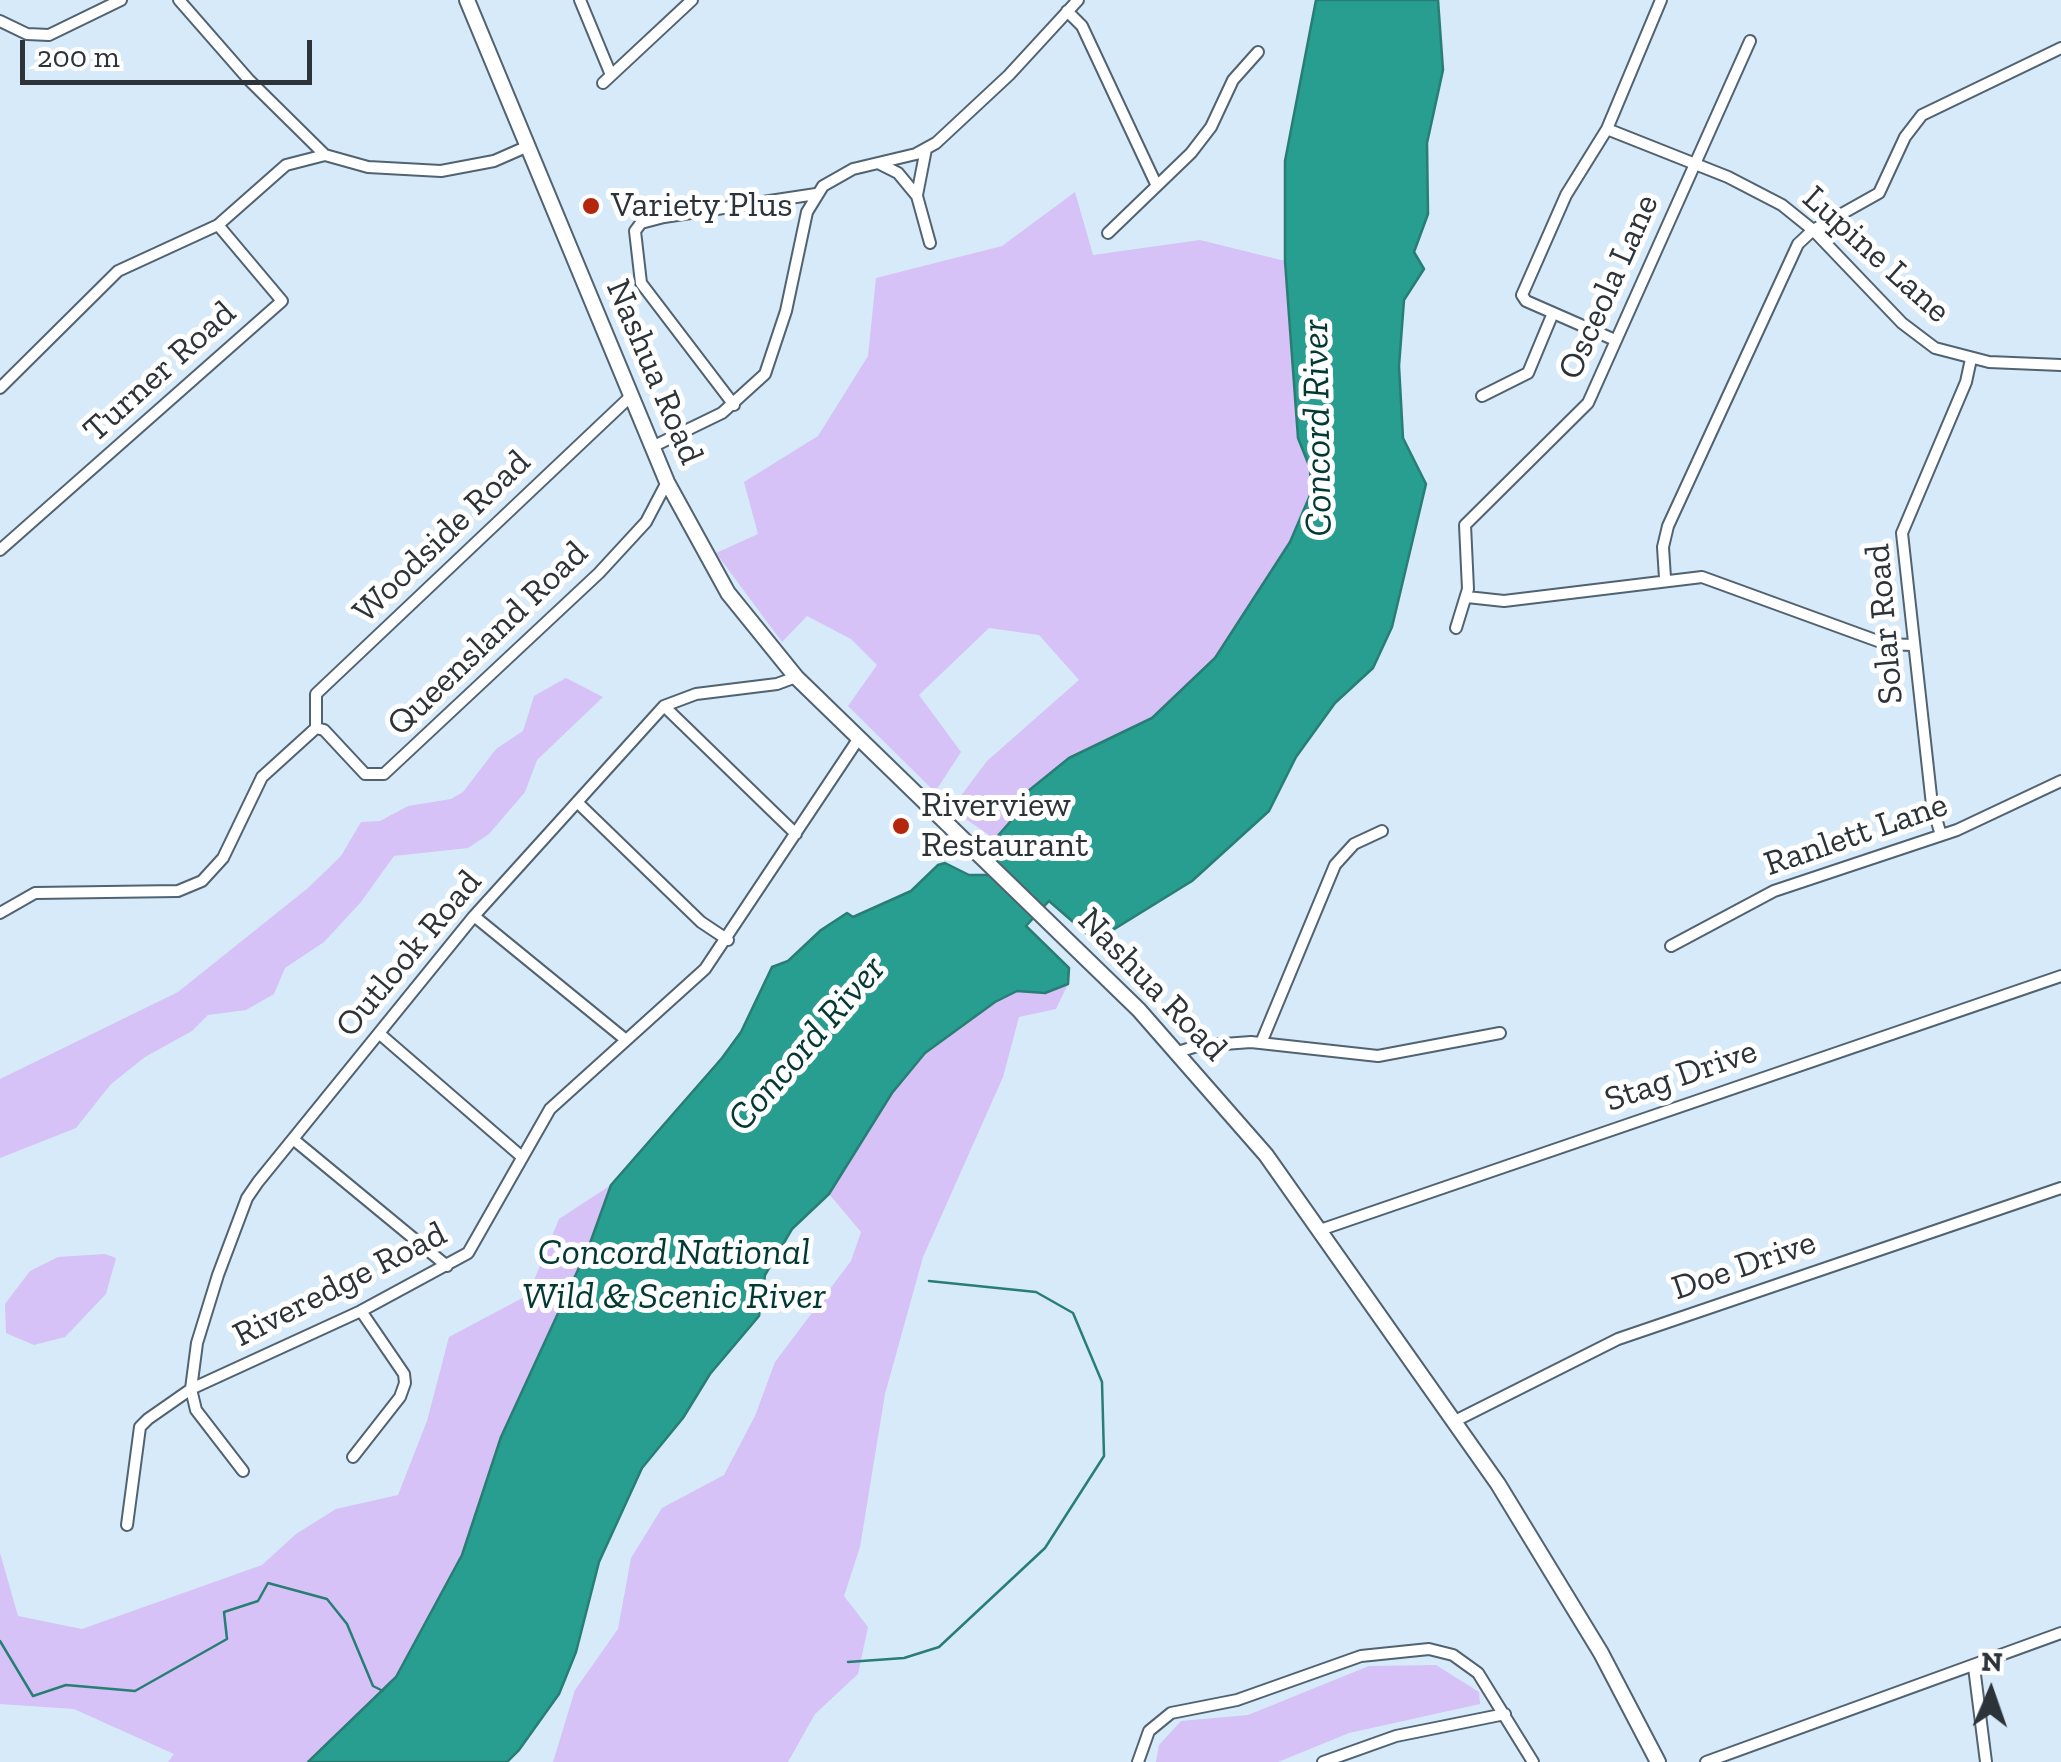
<!DOCTYPE html>
<html>
<head>
<meta charset="utf-8">
<style>
	body { margin:0 }
	#map { position:relative; width:2061px; height:1762px; overflow:hidden; background:#d6eafa; font-family:"Zilla Slab",serif }
	canvas { display:block }
	.north { position:absolute; left:1941px; top:1642px; width:100px; height:100px; -webkit-text-stroke:8px #fff; paint-order:stroke; rotate:2deg; font-size:28px; font-weight:700; line-height:40px; text-align:center; color:#2c3339 }
	.north::after { content:''; display:block; margin:auto; width:35px; height:45px; background:#2c3339; clip-path:polygon(50% 0,100% 100%,50% 72%,0 100%) }
	.scale { position:absolute; left:20px; top:40px; width:292px; height:45px; box-sizing:border-box; border:5px solid #2c3339; border-top:0; padding-left:12px; font-size:30px; line-height:35px; white-space:nowrap; color:#2c3339; -webkit-text-stroke:8px #fff; paint-order:stroke }
</style>
</head>
<body>
<div id="map">
<canvas width="2061" height="1762"></canvas>
<div class="north">N</div>
<div class="scale">200 m</div>
</div>
<script>
const c = document.querySelector('canvas').getContext('2d');
c.lineJoin = 'round';
function fill(path, color) { c.fillStyle = color; c.fill(path, 'evenodd'); }
const toPath = rows => new Path2D(rows.map(r => 'M' + r).join(''));
function stroke(path, color, width, dash) { c.strokeStyle = color; c.lineWidth = width; c.lineCap = dash ? 'butt' : 'round'; c.setLineDash(dash || []); c.stroke(path); }
function drawText(font, color, halo, rows, align = 'center') {
  c.font = font + ' "Zilla Slab",serif'; c.lineWidth = 10; c.setLineDash([]); c.textBaseline = 'middle'; c.strokeStyle = halo; c.fillStyle = color; for (const [text, x, y, turn = 0] of rows) {
    c.save(); c.translate(x, y); c.rotate((+turn || 0) * Math.PI / 180); c.textAlign = isNaN(turn) ? turn : align; if (halo) c.strokeText(text, 0, 0); c.fillText(text, 0, 0); c.restore();
  }
}
const green = toPath([
	[1075,192,1093,255,1200,240,1285,261,1298,438,1310,468,1311,493,1290,542,1215,658,1152,718,1069,758,1022,796,1010,822,995,839,951,809,987,761,1079,680,1039,635,989,628,919,695,961,752,935,792,848,706,877,665,851,639,807,616,782,642,716,553,758,534,744,482,818,436,868,356,876,278,1002,246],
	[566,678,603,697,537,760,525,792,489,834,468,848,394,856,361,902,324,942,285,968,274,994,246,1010,208,1015,192,1031,145,1057,111,1084,76,1128,0,1158,0,1079,178,992,308,888,341,856,361,822,380,821,408,806,451,799,463,792,496,749,523,731,534,696],
	[1068,984,1056,1009,1019,1017,1003,1077,923,1257,885,1394,860,1547,844,1596,868,1627,858,1674,815,1714,788,1762,553,1762,575,1690,618,1629,631,1558,662,1508,724,1475,755,1416,775,1362,851,1261,861,1232,829,1194,892,1093,925,1053,995,1002,1017,991,1045,993],
	[611,1185,589,1246,501,1437,462,1555,396,1677,308,1762,168,1762,174,1754,74,1709,0,1704,0,1553,18,1616,82,1629,262,1565,296,1534,336,1509,398,1495,427,1421,449,1337,528,1295,559,1219],
	[105,1254,116,1258,106,1294,65,1337,34,1345,6,1333,5,1304,30,1271,58,1257],
	[1436,1665,1479,1692,1480,1704,1349,1733,1278,1762,1156,1762,1159,1745,1181,1721,1248,1715,1369,1666]
]);
const water = toPath([
	[1316,0,1438,0,1443,70,1427,143,1428,214,1414,252,1424,269,1404,300,1399,366,1403,438,1426,484,1392,627,1373,668,1335,703,1296,757,1269,811,1192,881,1095,941,1049,901,1026,926,1069,968,1068,984,1045,993,1017,991,995,1002,925,1053,892,1093,829,1194,792,1229,765,1275,759,1316,710,1374,683,1418,642,1468,599,1562,576,1652,559,1694,519,1750,507,1762,308,1762,396,1677,462,1555,501,1437,589,1246,611,1185,722,1058,741,1032,772,967,788,961,821,930,847,913,853,917,911,891,938,865,945,863,969,875,987,875,999,857,995,839,1010,822,1022,796,1069,758,1152,718,1215,658,1290,542,1311,493,1310,468,1298,438,1285,261,1285,161,1316,0]
]);
const stream = toPath([
	[0,1641,33,1696,66,1685,135,1691,227,1639,224,1612,258,1601,268,1583,327,1599,347,1624,373,1686,383,1691],
	[848,1662,904,1658,939,1647,1045,1548,1104,1456,1102,1382,1073,1313,1036,1292,929,1281]
]);
const minor = toPath([
	[179,0,249,80,325,155],
	[580,0,611,75],
	[1067,11,1082,26,1156,184],
	[0,21,27,34,49,35,121,0],
	[603,83,692,0],
	[1607,129,1728,177,1782,205,1813,230,1902,323,1935,348,1989,362,2061,365],
	[880,164,898,173,917,196,930,243],
	[917,195,926,149],
	[1108,233,1191,153,1211,127,1233,80,1258,52],
	[1615,340,1526,301,1522,295,1566,195,1607,129,1661,0],
	[0,388,118,271,218,225,286,165,325,155,368,167,441,171,494,161,526,147],
	[1482,396,1528,373,1553,313],
	[734,405,641,283,635,231,641,223,664,217,816,194],
	[652,447,722,413,765,374,786,311,807,212,823,186,853,169,916,154,936,143,1009,75,1078,0],
	[0,550,282,301,218,225],
	[1665,578,1663,547,1668,526,1798,244,1813,230,1879,193,1905,137,1922,115,2061,48],
	[1467,597,1504,601,1702,577,1886,644,1912,645],
	[1456,628,1468,589,1465,525,1588,403,1750,41],
	[664,706,796,834],
	[316,728,324,730,365,774,384,774,599,573,646,522,667,482],
	[316,728,316,694,631,396],
	[577,802,701,922,728,940],
	[1941,835,1932,805,1902,533,1966,382,1971,359],
	[0,913,35,893,178,891,202,881,223,858,262,777,316,728],
	[474,916,626,1040],
	[1671,946,1774,891,1957,830,2061,781],
	[381,1035,522,1157],
	[1261,1043,1335,865,1354,844,1382,831],
	[1178,1052,1197,1046,1251,1042,1378,1056,1500,1033],
	[293,1139,447,1266],
	[1320,1230,2061,976],
	[1455,1421,1618,1339,2061,1188],
	[353,1457,400,1397,405,1383,404,1374,361,1311],
	[243,1471,196,1410,191,1389,197,1343,218,1275,247,1198,258,1182,474,916,664,706,696,694,777,684,796,677],
	[127,1525,140,1427,148,1419,191,1389,361,1311,468,1253,550,1109,705,969,859,738],
	[1974,1667,1986,1762],
	[1138,1762,1149,1731,1171,1713,1237,1700,1361,1656,1429,1649,1453,1655,1478,1673,1533,1762],
	[1323,1762,1396,1736,1505,1714],
	[1706,1762,2061,1633]
]);
const secondary = toPath([
	[467,0,667,482,728,593,796,677,1139,1010,1266,1155,1498,1484,1601,1653,1658,1762]
]);
const markers = [
	[591,206,10,"#b4270c"],
	[901,826,10,"#b4270c"]
];
const poiNames = [
	["Variety Plus",611,206],
	["Riverview",921,806],
	["Restaurant",921,846]
];
const streetNames = [
	["Lupine Lane",1876,255,42],
	["Osceola Lane",1609,287,-66],
	["Turner Road",160,372,-42],
	["Nashua Road",654,372,67],
	["Woodside Road",442,537,-44],
	["Solar Road",1885,624,-95],
	["Queensland Road",488,639,-44],
	["Ranlett Lane",1856,835,-19],
	["Outlook Road",409,954,-50],
	["Nashua Road",1152,985,46],
	["Stag Drive",1681,1076,-19],
	["Doe Drive",1744,1266,-19],
	["Riveredge Road",340,1285,-27]
];
const waterNames = [
	["Concord River",1318,428,-91],
	["Concord River",807,1044,-49],
	["Concord National",674,1253],
	["Wild & Scenic River",674,1297]
];
fill(green, '#d6c2f6');
fill(water, '#279e8f');
stroke(water, '#287e75', 2.5);
stroke(stream, '#287e75', 2.5);
stroke(minor, '#516270', 14);
stroke(secondary, '#516270', 18);
stroke(minor, '#fff', 10);
stroke(secondary, '#fff', 14);
for (const [x, y, r, color] of markers) { const dot = new Path2D(); dot.arc(x, y, r, 0, 2 * Math.PI); c.fillStyle = color; c.fill(dot); stroke(dot, '#fff', 4); }
drawText('35px', '#2c3339', '#fff', poiNames, 'left');
drawText('35px', '#2c3339', '#fff', streetNames);
drawText('italic 38px', '#033932', '#fff', waterNames);
</script>
</body>
</html>
